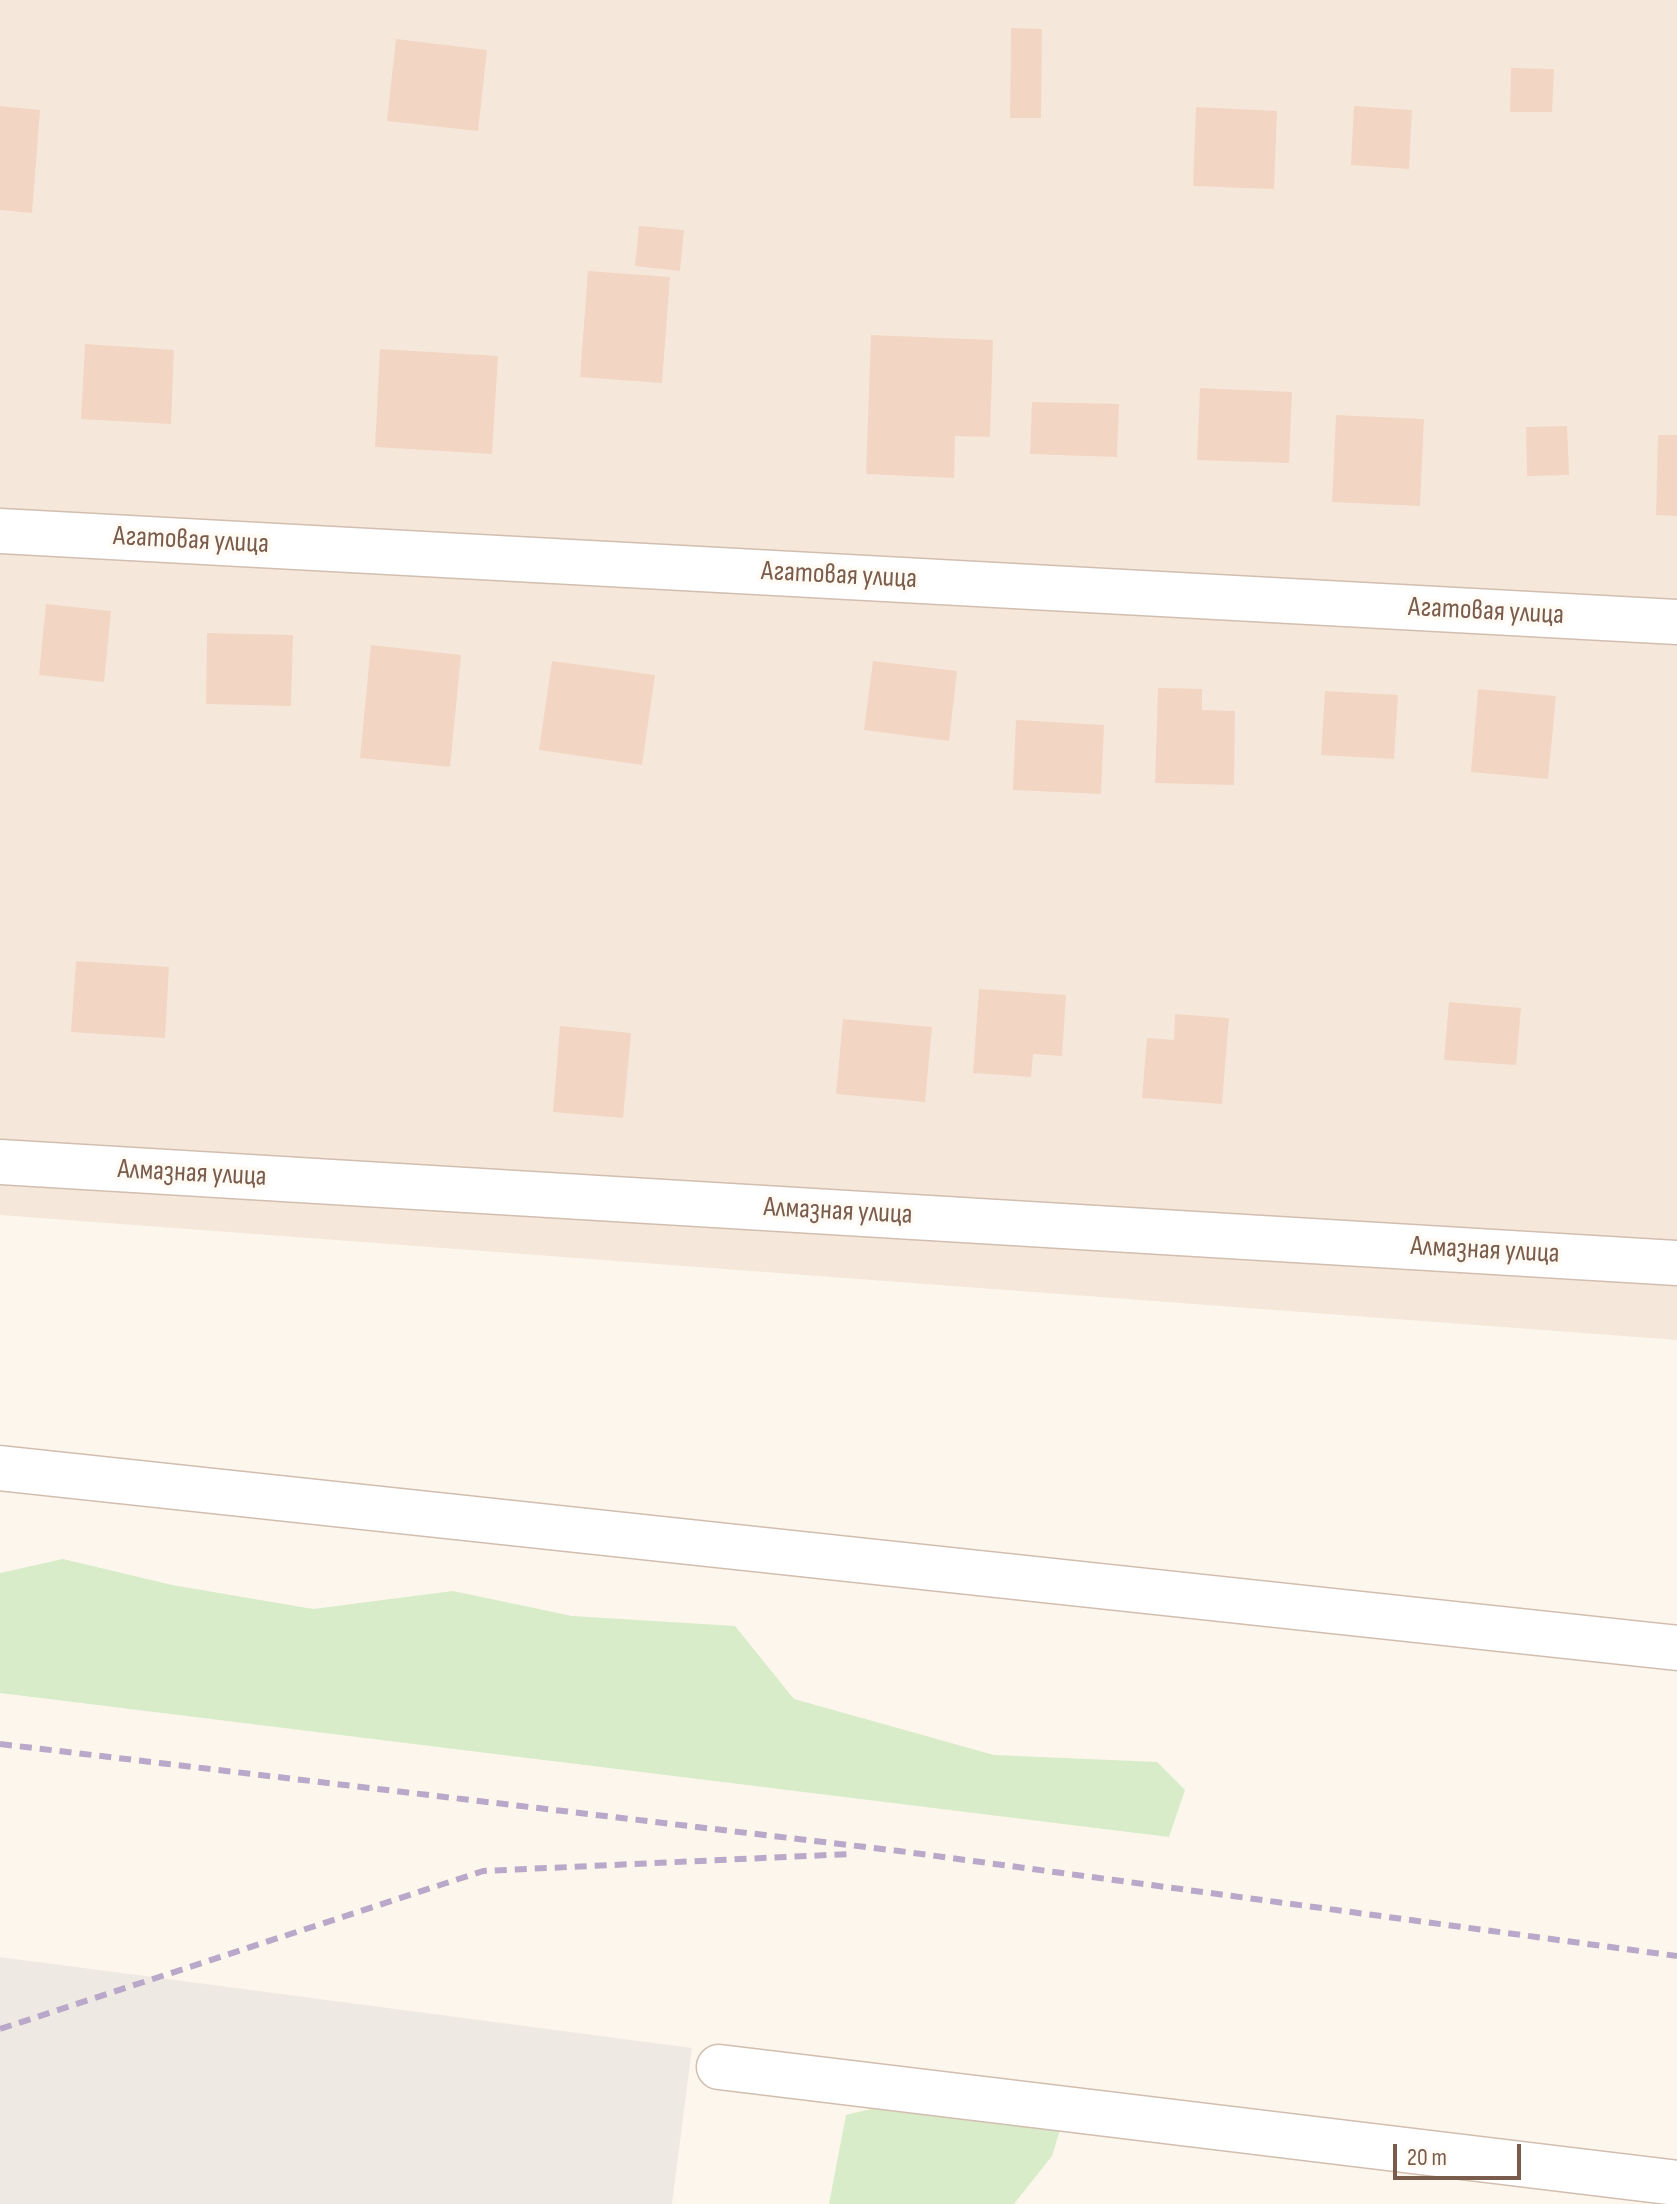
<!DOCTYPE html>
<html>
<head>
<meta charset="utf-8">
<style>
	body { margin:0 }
	#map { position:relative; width:1677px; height:2204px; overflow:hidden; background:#fdf6ec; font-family:"Sofia Sans Condensed",sans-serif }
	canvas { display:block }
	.scale { position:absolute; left:1393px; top:2144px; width:128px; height:36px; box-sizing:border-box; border:4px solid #7a5c4d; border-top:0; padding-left:10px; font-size:24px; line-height:28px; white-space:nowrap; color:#7a5c4d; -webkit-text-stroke:6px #fffaf3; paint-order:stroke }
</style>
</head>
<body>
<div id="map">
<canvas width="1677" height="2204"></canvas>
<div class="scale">20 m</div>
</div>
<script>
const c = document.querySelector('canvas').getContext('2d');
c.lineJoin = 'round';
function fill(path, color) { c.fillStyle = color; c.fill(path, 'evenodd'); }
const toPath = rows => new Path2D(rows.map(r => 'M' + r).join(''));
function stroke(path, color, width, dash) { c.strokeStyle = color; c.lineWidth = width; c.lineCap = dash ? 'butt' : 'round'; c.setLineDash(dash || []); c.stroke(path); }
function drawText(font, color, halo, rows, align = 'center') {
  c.font = font + ' "Sofia Sans Condensed",sans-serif'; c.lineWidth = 7; c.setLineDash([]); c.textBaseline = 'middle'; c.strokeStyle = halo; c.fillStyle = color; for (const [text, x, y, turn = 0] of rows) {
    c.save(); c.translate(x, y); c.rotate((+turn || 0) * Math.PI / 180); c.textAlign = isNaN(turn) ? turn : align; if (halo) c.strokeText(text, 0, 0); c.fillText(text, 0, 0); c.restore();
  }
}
const residential = toPath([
	[0,0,1677,0,1677,1340,0,1215]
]);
const industrial = toPath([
	[0,1957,692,2048,672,2204,0,2204]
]);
const green = toPath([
	[63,1559,172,1585,313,1609,453,1591,572,1616,735,1626,794,1699,994,1755,1157,1762,1185,1790,1169,1837,0,1693,0,1573],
	[917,2098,1063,2120,1052,2156,1014,2204,829,2204,846,2115]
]);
const building = toPath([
	[1011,28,1042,29,1041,118,1010,118],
	[396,39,487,50,478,131,387,121],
	[1511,68,1554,69,1552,112,1510,112],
	[0,106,40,110,32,213,0,210],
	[1354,106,1412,110,1409,169,1351,165],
	[1196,107,1277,111,1274,189,1193,186],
	[639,226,684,230,680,271,635,266],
	[588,271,670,277,662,383,580,377],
	[871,335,993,340,990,437,955,436,954,478,866,474],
	[85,344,174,350,171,424,81,419],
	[380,349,498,356,492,454,375,447],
	[1200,388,1292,392,1289,463,1197,460],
	[1032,402,1119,404,1117,457,1030,454],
	[1336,415,1424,419,1420,506,1332,502],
	[1567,426,1569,475,1527,476,1526,427],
	[1658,435,1677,435,1677,516,1656,515],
	[46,604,111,611,104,682,39,675],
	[207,633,293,635,291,706,206,704],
	[371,645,461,655,450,767,360,758],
	[552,661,655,675,642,765,539,750],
	[873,661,957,671,949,741,864,730],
	[1158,688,1202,689,1202,710,1235,711,1234,785,1155,783],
	[1478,689,1556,696,1548,779,1471,772],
	[1325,691,1398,695,1394,759,1321,755],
	[1016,720,1104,725,1101,794,1013,790],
	[76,961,169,967,165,1038,71,1032],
	[979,989,1066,995,1062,1056,1033,1054,1031,1077,973,1073],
	[1449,1002,1521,1008,1516,1065,1444,1060],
	[1175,1014,1229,1018,1222,1104,1142,1098,1147,1038,1174,1040],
	[843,1019,932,1027,925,1102,836,1094],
	[560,1026,631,1033,623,1118,553,1112]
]);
const minor = toPath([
	[0,531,1677,622],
	[0,1162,1677,1263],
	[0,1468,1677,1648],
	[719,2067,1677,2183]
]);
const rail = toPath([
	[0,1744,899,1851,1677,1956],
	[0,2029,483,1871,850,1854]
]);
const streetNames = [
	["Агатовая улица",191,541,3],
	["Агатовая улица",839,576,3],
	["Агатовая улица",1486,612,3],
	["Алмазная улица",192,1174,3],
	["Алмазная улица",838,1212,3],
	["Алмазная улица",1485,1251,3]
];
fill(residential, '#f5e8da');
fill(industrial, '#efe9e4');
fill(green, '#d8ecc9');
fill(building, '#f3d5c3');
stroke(minor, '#d1beb0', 47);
stroke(minor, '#fff', 44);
stroke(rail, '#b9a8c9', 6, [12, 8]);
drawText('28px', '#7a5c4d', '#fffaf3', streetNames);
</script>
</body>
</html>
